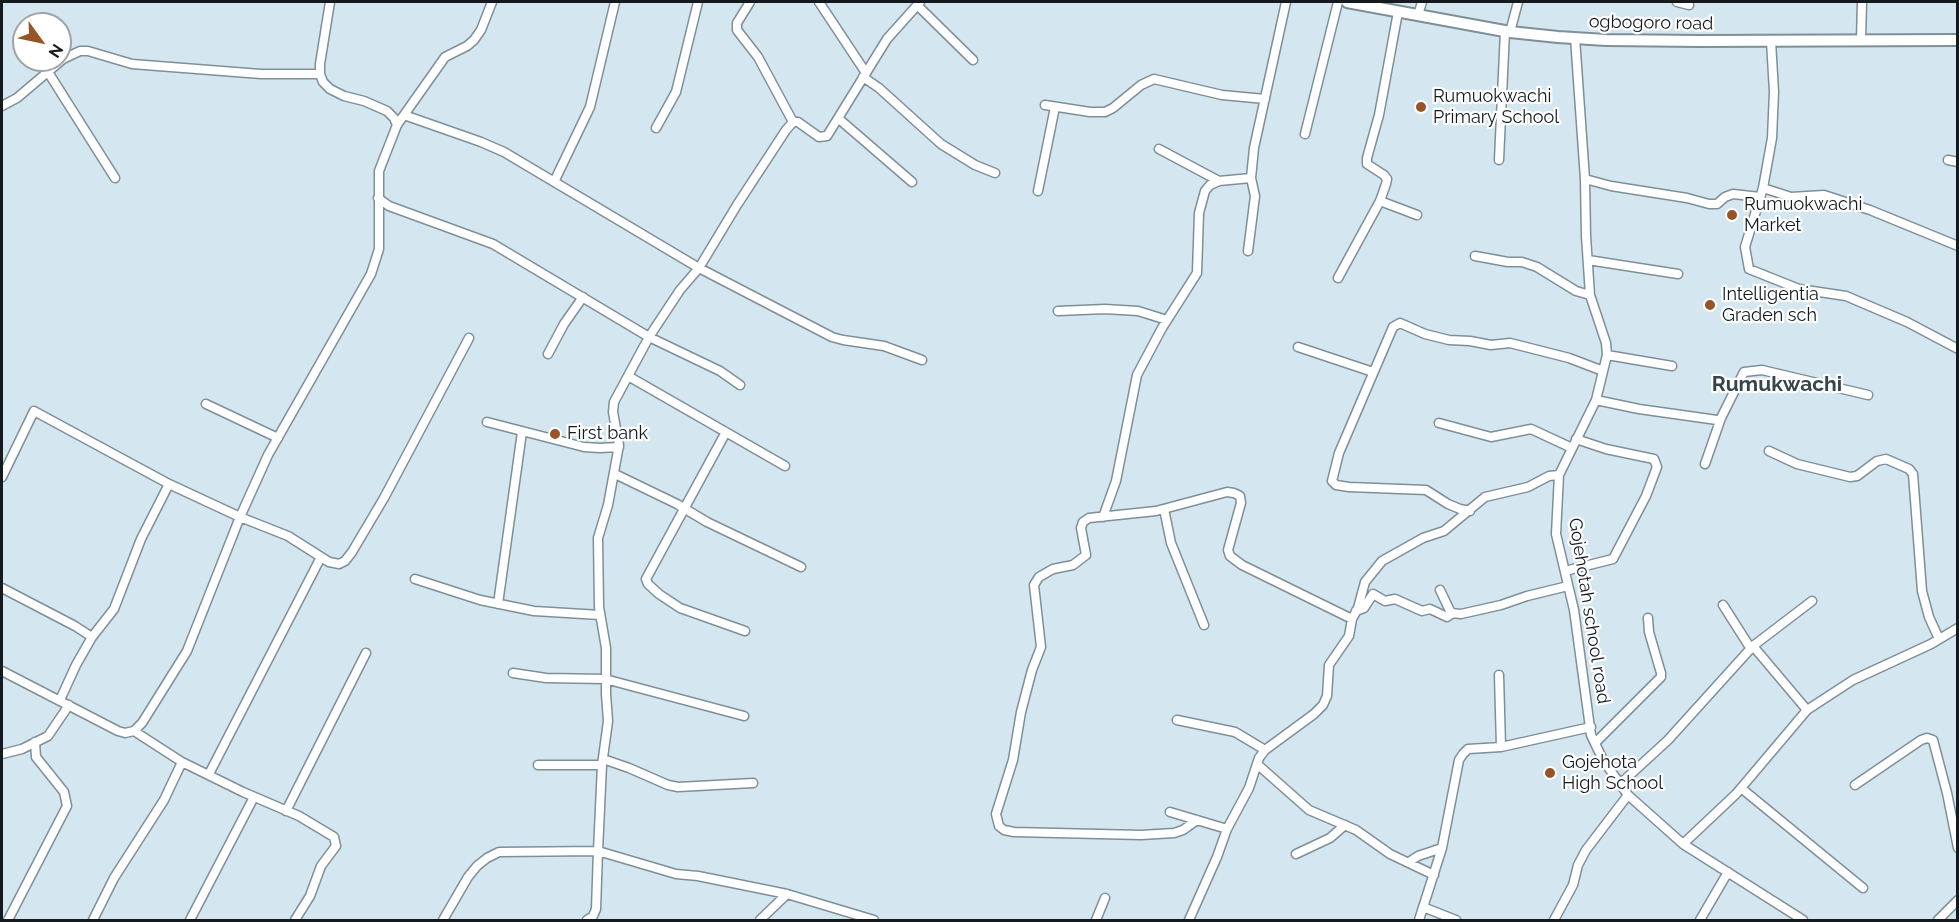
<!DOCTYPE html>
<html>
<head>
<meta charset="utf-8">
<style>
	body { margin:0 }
	#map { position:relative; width:1959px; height:922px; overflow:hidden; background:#d4e6ef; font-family:Raleway,sans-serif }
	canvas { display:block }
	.frame { position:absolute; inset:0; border:3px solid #141a1d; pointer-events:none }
	.north { position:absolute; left:12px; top:12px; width:60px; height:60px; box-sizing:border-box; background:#fff; border:2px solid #a1a3a5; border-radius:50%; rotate:123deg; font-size:16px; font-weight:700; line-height:24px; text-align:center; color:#141a1d }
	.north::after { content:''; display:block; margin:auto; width:21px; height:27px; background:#985327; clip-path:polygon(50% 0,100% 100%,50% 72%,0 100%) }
</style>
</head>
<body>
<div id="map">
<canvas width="1959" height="922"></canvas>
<div class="frame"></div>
<div class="north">N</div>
</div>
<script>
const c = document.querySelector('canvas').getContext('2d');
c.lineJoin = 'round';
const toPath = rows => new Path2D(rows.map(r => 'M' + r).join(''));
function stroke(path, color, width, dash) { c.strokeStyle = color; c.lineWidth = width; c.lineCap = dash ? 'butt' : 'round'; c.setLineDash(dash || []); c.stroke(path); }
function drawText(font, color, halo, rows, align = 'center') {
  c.font = font + ' Raleway,sans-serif'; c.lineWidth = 4.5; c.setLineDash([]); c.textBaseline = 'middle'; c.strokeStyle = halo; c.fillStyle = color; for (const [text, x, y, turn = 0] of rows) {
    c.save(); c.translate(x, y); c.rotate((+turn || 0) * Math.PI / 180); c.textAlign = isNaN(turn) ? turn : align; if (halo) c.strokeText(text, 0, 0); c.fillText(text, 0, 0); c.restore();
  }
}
const minor = toPath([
	[330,2,320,64,320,74,323,82,330,89,344,96,364,101,387,111,394,118,397,125],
	[750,2,737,23,737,30,758,57,793,122],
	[819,2,866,73],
	[1677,2,1689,5],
	[917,5,973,60],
	[1418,15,1422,2],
	[1510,32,1518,2],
	[1575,38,1585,179,1586,236,1590,295,1606,343,1607,355,1596,400,1559,475,1556,534,1574,610,1591,735,1603,760,1628,795,1683,844,1803,920],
	[1861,40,1862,2],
	[1771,41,1774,92,1772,138,1763,188,1745,247,1749,269,1799,289,1846,296,1907,322,1958,349],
	[48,72,115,178],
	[863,77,879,88,941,144,975,165,995,173],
	[1045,105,1090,112,1105,112,1113,108,1141,85,1154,79,1222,95,1265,99],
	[2,106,17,98,63,59,80,51,88,51,132,64,261,74,320,74],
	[404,115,481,142,504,152,699,268,832,337,843,340,884,346,922,360],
	[839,119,912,182],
	[656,128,676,92,698,2],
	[1305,134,1338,2],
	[1159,149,1219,181],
	[1499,160,1505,31],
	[1948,160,1958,162],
	[1585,179,1611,186,1687,198,1709,204,1717,204,1725,197,1733,194,1760,197],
	[554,182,590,107,615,2],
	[1763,188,1791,197,1824,195,1870,210,1958,246],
	[1038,191,1055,107],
	[378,198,389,206,493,244,649,337,720,371,740,385],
	[1380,201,1417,215],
	[1248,251,1255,196,1251,178,1254,148,1286,2],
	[1475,256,1508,262,1522,262,1537,267,1576,291,1590,295],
	[1588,260,1678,274],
	[1338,278,1380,201,1386,184,1387,179,1384,175,1367,164,1367,158,1379,115,1398,12],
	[1058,311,1105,309,1138,311,1167,320],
	[1298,347,1373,372],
	[548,354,564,324,583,297],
	[1607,355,1672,366],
	[628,376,785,466],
	[1596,400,1639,409,1717,420,1721,418],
	[206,404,278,438],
	[487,422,584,447,600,448,619,447],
	[1439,423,1491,437,1531,429,1572,448],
	[726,432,646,579,648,584,659,594,680,608,745,631],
	[1769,451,1797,464,1850,477,1857,476,1877,461,1886,459,1909,469,1913,474,1922,591,1929,617,1939,639],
	[1705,464,1721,418,1744,372,1762,370,1868,395],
	[615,474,677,504,707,522,801,567],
	[2,477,34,411,169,484,240,517,288,536,329,562,339,564,345,561,352,552,384,498,469,338],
	[1164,509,1171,543,1204,625],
	[1470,511,1460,509,1448,504,1426,490,1349,487,1336,485,1332,481,1339,453,1393,327,1400,323,1425,334,1449,340,1470,341,1491,345,1510,343,1569,358,1603,371],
	[1103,517,1116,481,1137,375,1162,328,1197,273,1199,213,1205,191,1210,185,1219,181,1251,178],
	[1565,571,1613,559,1646,496,1657,467,1654,459,1649,458,1606,449,1576,439],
	[415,579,480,600,534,611,600,615],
	[2,588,75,626,92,637],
	[1440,590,1451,613,1461,614,1501,605,1527,596,1568,586],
	[498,604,522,432],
	[1723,605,1751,649],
	[1356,611,1364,608,1373,594,1385,601,1395,599,1422,611,1430,609,1447,617,1453,613],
	[1753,646,1807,710],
	[2,671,118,731,125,733,134,731,142,723,187,651,240,517,268,455,371,274,379,249,379,171,397,125,445,57,467,46,474,40,481,30,492,2],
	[513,673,546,678,605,679,744,716],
	[1499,675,1501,747],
	[60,700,76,665,92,637,114,609,141,539,169,484],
	[1177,720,1235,732,1265,750],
	[134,731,182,762,243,792,299,816,334,837,336,846,321,866,310,896,295,920],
	[1595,743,1661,677,1661,673,1649,632,1648,618],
	[2,754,22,749,48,736,69,705],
	[603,759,629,768,668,785,678,787,753,783],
	[1257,764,1309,810,1356,830,1390,854,1434,875],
	[538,765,602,765],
	[209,774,321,557],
	[1620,784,1668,740,1753,646,1812,601],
	[1855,785,1921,740,1927,738,1933,740,1947,793,1958,848],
	[1741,788,1863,888],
	[286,811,366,653],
	[1170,812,1227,829,1249,788,1259,758,1265,750,1314,714,1323,705,1327,696,1329,665,1349,636,1352,619,1358,608,1365,582,1382,561,1423,538,1444,531,1485,497,1528,487,1549,476,1559,475],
	[1197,820,1183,830,1174,833,1141,835,1014,832,1004,830,999,826,996,814,1013,760,1021,712,1032,670,1041,647,1034,585,1039,577,1053,569,1073,565,1086,555,1081,528,1083,522,1089,518,1156,511,1227,492,1234,493,1240,496,1241,503,1228,550,1230,556,1242,565,1352,619],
	[1683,844,1736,794,1807,710,1853,680,1931,644,1958,628],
	[1296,854,1330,838,1345,825],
	[1409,862,1418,856,1442,848],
	[1423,907,1456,920],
	[8,920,67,806,64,792,36,757,35,742],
	[93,920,114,878,164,800,182,762],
	[190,920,254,797],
	[443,920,468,877,477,866,487,858,499,852,598,851,602,765,608,721,606,694,606,648,599,607,598,538,608,505,619,445,613,412,614,402,649,337,680,290,699,268,737,205,786,130,793,122,798,122,819,137,827,136,887,39,920,2],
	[587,920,593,916,596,909,598,851,676,874,698,876,787,894,874,920],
	[760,920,787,894],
	[1096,920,1105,898],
	[1189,920,1217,857,1227,829],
	[1419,920,1442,848,1459,760,1463,754,1468,749,1501,747,1591,727],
	[1554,920,1573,885,1578,865,1586,850,1628,795],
	[1700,920,1728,872],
	[1938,920,1958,900]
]);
const tertiary = toPath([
	[1347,2,1510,32,1558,37,1606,40,1700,41,1958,40]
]);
const markers = [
	[1421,107,6,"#985327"],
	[1732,215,6,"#985327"],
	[1710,305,6,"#985327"],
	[555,434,6,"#985327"],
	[1550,773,6,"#985327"]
];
const streetNames = [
	["ogbogoro road",1651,23,1],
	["Gojehotah school road",1589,611,81]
];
const poiNames = [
	["Rumuokwachi",1433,97],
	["Primary School",1433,118],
	["Rumuokwachi",1744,205],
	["Market",1744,226],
	["Intelligentia",1722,295],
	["Graden sch",1722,316],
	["First bank",567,434],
	["Gojehota",1562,763],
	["High School",1562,784]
];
const quarterNames = [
	["Rumukwachi",1777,385]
];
stroke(minor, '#7f8f97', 11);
stroke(tertiary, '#7f8f97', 14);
stroke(minor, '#fff', 8);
stroke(tertiary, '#fff', 10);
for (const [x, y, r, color] of markers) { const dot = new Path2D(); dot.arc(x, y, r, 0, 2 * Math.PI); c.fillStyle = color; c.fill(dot); stroke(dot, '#fff', 2); }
drawText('18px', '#141a1d', '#fff', streetNames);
drawText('18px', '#141a1d', '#fff', poiNames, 'left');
drawText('bold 21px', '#36444b', '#fff', quarterNames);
</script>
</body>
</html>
